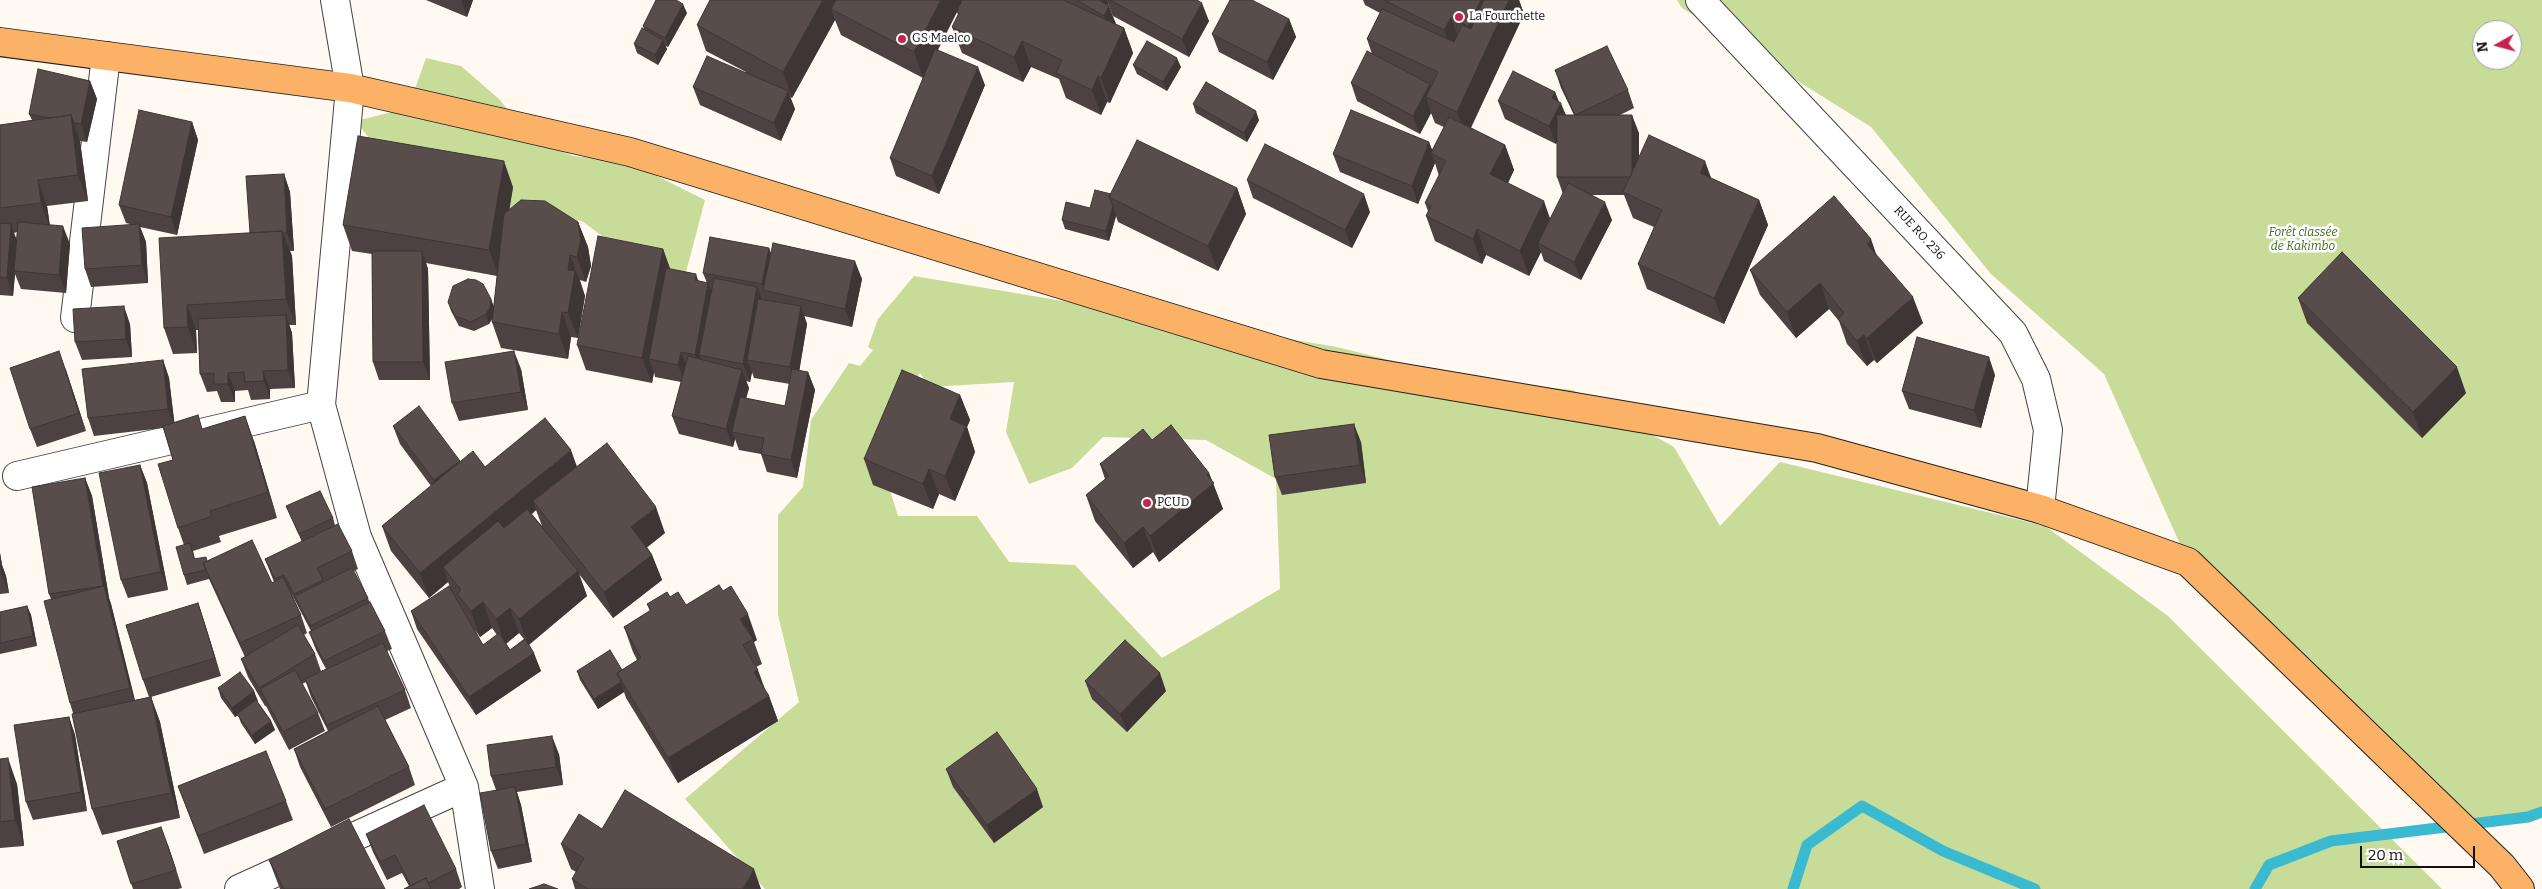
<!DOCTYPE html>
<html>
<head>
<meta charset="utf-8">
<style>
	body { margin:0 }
	#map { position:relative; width:2542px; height:889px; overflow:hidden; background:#fff9f2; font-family:Bitter,serif }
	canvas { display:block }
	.north { position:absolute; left:2472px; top:20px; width:50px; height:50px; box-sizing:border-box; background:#fff; border:1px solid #9f9f9f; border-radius:50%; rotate:263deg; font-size:14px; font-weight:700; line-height:20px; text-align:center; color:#101010 }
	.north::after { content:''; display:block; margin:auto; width:18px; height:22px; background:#c52352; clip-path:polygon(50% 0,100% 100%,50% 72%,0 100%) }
	.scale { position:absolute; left:2360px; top:846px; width:115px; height:22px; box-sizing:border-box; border:2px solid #101010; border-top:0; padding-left:6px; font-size:15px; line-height:18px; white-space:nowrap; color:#101010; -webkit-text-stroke:4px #fff; paint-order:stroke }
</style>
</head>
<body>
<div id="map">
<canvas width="2542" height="889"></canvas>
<div class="north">N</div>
<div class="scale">20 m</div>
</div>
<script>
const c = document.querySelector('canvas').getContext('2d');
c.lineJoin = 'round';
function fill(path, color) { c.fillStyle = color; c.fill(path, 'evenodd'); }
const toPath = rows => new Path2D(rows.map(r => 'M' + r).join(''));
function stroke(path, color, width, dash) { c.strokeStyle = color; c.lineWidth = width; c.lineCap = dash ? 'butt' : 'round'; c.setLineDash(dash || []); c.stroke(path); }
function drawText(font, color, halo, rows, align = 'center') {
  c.font = font + ' Bitter,serif'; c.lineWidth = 5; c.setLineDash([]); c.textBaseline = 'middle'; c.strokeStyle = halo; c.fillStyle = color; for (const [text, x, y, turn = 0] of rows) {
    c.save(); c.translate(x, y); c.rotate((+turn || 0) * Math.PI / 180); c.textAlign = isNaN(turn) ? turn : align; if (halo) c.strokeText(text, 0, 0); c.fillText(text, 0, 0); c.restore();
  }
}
const forest = toPath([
	[1677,0,2542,0,2542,812,2528,817,2463,822,2188,562,2104,374,1991,274,1871,127,1682,8],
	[2482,30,2512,30,2512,60,2482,60],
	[426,58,461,66,499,99,532,139,573,156,629,162,705,200,685,276,625,253,582,221,457,207,375,146,356,121,396,111,416,86],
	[914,276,1337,347,1469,380,1573,390,1674,447,1720,526,1780,462,2045,526,2168,616,2442,889,765,889,685,799,799,702,778,615,778,515,803,487,811,420,849,363,860,366,873,350,868,347,878,319],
	[920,373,930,387,1014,382,1006,432,1029,484,1072,468,1103,437,1206,440,1276,479,1280,589,1162,658,1075,565,1009,562,977,516,898,516,875,443]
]);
const stream = toPath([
	[1793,889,1807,845,1862,806,1943,851,2035,889],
	[2255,889,2269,865,2331,841,2528,817,2542,812]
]);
const minor = toPath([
	[335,0,350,88,321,405,357,537,464,787,480,889],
	[1700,0,2013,333,2036,379,2048,430,2040,509],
	[75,318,106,56],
	[17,476,321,405],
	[239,889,464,787]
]);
const major = toPath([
	[0,42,350,88,630,152,1321,364,1817,448,2040,509,2188,562,2502,866,2520,889]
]);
const wall = toPath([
	[426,0,473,0,467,17],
	[710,0,1197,0,1209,21,1189,57,1113,16,1108,4,1107,5,1116,24,1124,28,1133,53,1110,103,1107,102,1101,115,1066,98,1059,79,1031,67,1023,82,962,53,952,27,958,15,957,12,938,50,985,85,939,194,896,176,890,158,923,78,841,35,835,20,792,98,790,97,795,109,781,141,700,105,693,87,746,72,706,51,697,25],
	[1363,0,1519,0,1524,14,1471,128,1505,145,1514,170,1508,183,1550,219,1563,194,1557,177,1557,142,1556,144,1505,119,1498,101,1555,92,1559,102,1566,115,1574,115,1561,88,1555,70,1628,90,1634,108,1620,115,1639,133,1639,158,1711,178,1759,200,1768,225,1724,324,1647,289,1638,264,1654,227,1633,218,1624,195,1591,195,1612,220,1581,280,1544,261,1541,252,1529,276,1486,255,1482,264,1435,241,1426,216,1428,211,1425,203,1439,176,1435,163,1418,204,1340,172,1333,154,1429,142,1432,150,1444,127,1435,123,1431,113,1420,134,1357,101,1351,83,1372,54,1367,39,1380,13,1365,5],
	[687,13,668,47,665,46,667,49,658,65,637,53,634,44,644,29,643,26],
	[1289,19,1296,37,1273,80,1219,52,1212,34],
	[1133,65,1181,67,1167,91,1137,74],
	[90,81,97,99,87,142,80,141,88,201,47,206,50,225,70,244,66,293,21,289,15,274,13,296,0,295,0,125,32,120,29,114],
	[17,232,17,240,14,233],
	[1193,104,1259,120,1247,142,1196,113],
	[192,122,198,140,177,235,140,227,146,242,148,283,91,287,85,269,130,224,126,223,119,205],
	[284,174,290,192,294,251,290,251,292,256,296,325,289,325,292,333,295,388,270,389,270,399,251,400,248,390,235,391,235,402,221,402,217,391,207,392,200,374,198,330,196,330,197,353,173,354,164,328,250,233],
	[1247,180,1370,212,1352,248,1253,198],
	[513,187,509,210,578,222,588,247,591,266,586,282,580,280,585,296,578,338,571,337,568,359,501,348,492,322,492,319,489,324,474,331,459,326,451,311,448,302,491,299,494,307,497,276,426,263,428,269,430,380,379,380,373,362,372,254,352,251,343,225],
	[1237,188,1246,214,1218,271,1118,222,1116,216,1109,241,1065,229,1062,220,1090,208,1111,194],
	[769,248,771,254,862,279,852,327,804,316,807,324,799,371,808,372,815,390,797,478,767,472,761,454,739,450,735,439,733,447,679,434,672,416,681,382,655,377,654,372,652,383,586,370,577,345,663,249,670,269,698,281,707,283,703,273],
	[752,372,754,378,790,384,785,406,746,398,749,388,746,381,750,382],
	[1877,256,1923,323,1877,363,1874,360,1867,366,1847,344,1839,321,1829,309,1796,338,1760,295,1750,270],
	[2298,298,2466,393,2422,438,2307,323],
	[130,324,132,357,82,360,75,342],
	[163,360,169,378,174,422,254,441,277,518,219,536,221,542,193,551,195,559,207,561,272,583,274,582,265,559,302,542,286,506,333,518,335,525,352,551,358,569,354,571,369,602,385,631,392,649,387,651,405,690,411,708,385,720,409,767,415,785,331,827,300,767,294,749,328,731,311,697,306,682,302,684,318,713,325,731,289,750,266,706,265,706,248,677,241,659,245,657,209,579,187,585,184,575,184,545,178,528,173,460,163,428,94,436,88,418],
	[291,593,311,631,309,632,316,650,326,669,321,671,315,654,304,635,307,633,301,615],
	[521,369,528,410,459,421,452,403],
	[66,370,86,431,37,447,30,429],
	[1995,375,1981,428,1909,409,1902,391],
	[960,395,970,420,967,427,975,452,955,501,939,494,933,509,873,485,864,459],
	[393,426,460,461,460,462,485,467,577,467,665,533,647,547,652,555,662,580,613,618,579,574,587,596,529,645,541,671,476,715,417,629,411,611,450,587,448,582,429,598,391,551,382,526,431,486,400,444],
	[536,510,542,526,532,514],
	[492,628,497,635,483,645,475,630,480,637],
	[519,633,524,639,510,650,506,644],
	[1152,440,1209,473,1223,509,1159,562,1153,552,1133,568,1095,521,1086,495,1105,479,1100,464],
	[1361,442,1366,483,1282,495,1275,477],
	[140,465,147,483,168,590,128,598,121,580],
	[85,478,92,496,109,598,111,604,135,700,149,697,143,680,198,603,204,621,221,676,151,697,160,722,180,818,102,835,92,809,73,713,70,703,51,599,49,594],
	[0,553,2,565,6,576,9,593,0,594],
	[670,597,757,640,754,642,762,664,756,667,765,690,769,696,778,721,678,783,626,698,624,692,598,709,580,680,577,671,622,670,637,660,633,652,624,627,650,611,647,604],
	[27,606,31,615,37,646,0,654,0,612],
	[1085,681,1166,691,1127,732,1092,699],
	[218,688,254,691,257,701,271,721,275,730,255,744,241,723,238,715,235,717,221,698],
	[69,717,75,735,87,811,33,820,26,802],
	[559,754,563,785,517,792,521,805,532,862,498,869,491,851,496,790,491,776],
	[0,759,17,784,24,846,0,848],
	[946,769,1043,807,994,843,953,787],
	[178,786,286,801,293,820,204,854],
	[602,829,761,889,575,889,572,879,576,872,571,869,561,844],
	[366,834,456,869,462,887,459,889,404,889,409,886,402,873,387,880,373,852],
	[117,841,168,845,182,888,178,889,133,889],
	[269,860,385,889,280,889]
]);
const shadedWall = toPath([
	[461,0,473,0,467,17],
	[823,0,842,0,831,9,835,20,792,98,783,72],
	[941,0,963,0,923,78,914,52],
	[1096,0,1107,0,1108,4,1102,15],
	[1481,0,1497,0,1475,44,1468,26],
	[1509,0,1519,0,1524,14,1466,137,1457,112],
	[1202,3,1209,21,1189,57,1182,39],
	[683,4,687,13,668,47,665,38],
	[1109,6,1116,24,1111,34,1104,16],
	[1451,18,1458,36,1451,49,1444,30],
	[1289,19,1296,37,1273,80,1267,62],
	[1124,28,1133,53,1110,103,1101,78],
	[663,40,667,49,658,65,655,55],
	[1022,41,1031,67,1023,82,1014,57],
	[1177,58,1181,67,1167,91,1163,82],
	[978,67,985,85,939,194,932,176],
	[1098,76,1107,102,1101,115,1092,90],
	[90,81,97,99,87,142,81,124],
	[1430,84,1437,102,1426,97,1431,113,1420,134,1413,116],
	[788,91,795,109,781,141,774,123],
	[1555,92,1560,105,1561,103,1568,121,1556,144,1549,126,1552,98],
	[1256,111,1259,120,1247,142,1244,133],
	[71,115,80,141,88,201,78,175],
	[1632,115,1639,133,1639,195,1632,177],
	[192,122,198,140,177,235,171,217],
	[1429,142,1434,155,1431,153,1435,163,1418,204,1412,186],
	[1505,145,1514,170,1500,200,1490,174],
	[504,161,513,187,499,276,489,250],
	[1705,161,1714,186,1700,173],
	[284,174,290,192,294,251,287,233],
	[38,180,47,206,50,228,41,203],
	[1237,188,1246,214,1218,271,1208,246],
	[1364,194,1370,212,1352,248,1345,230],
	[1759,200,1768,225,1724,324,1714,298],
	[1544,201,1553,227,1538,243,1541,252,1529,276,1520,251],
	[1605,202,1612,220,1581,280,1574,262],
	[1113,206,1116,216,1109,241,1106,231],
	[578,222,588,247,591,266,586,282,577,257],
	[11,224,17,242,14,271,15,274,13,296,7,278],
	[139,224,146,242,148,283,142,265],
	[63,226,70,244,66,293,59,275],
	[1477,229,1486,255,1482,264,1473,239],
	[282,231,292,256,296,325,286,299],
	[1871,239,1880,265,1867,244],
	[769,248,775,267,764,291,762,284],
	[663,249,672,274,649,359,654,372,652,383,642,358],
	[422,251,428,269,430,380,423,362],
	[570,255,585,296,578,338,568,313,568,270],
	[855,261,862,279,852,327,845,309],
	[696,274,702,292,695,280],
	[708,283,715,301,699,355,703,365,701,373,695,355],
	[1820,283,1829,309,1796,338,1787,312],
	[757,287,764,305,747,360,752,372,750,382,743,364],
	[1913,297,1923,323,1877,363,1867,338],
	[491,299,494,309,493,317,489,324,486,314],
	[187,305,196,330,197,353,188,327],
	[124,306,130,324,132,357,126,339],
	[801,306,807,324,797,385,790,367],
	[562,312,571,337,568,359,559,334],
	[286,315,292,333,295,388,288,370],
	[1864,335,1874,360,1867,366,1857,341],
	[59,351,66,370,86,431,79,413],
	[514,351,521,369,528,410,521,392],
	[681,352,688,370,685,383,678,365],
	[1989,357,1995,375,1981,428,1974,410],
	[163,360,169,378,175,427,168,409],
	[2457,367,2466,393,2422,438,2413,412],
	[742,370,749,388,737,433,732,432,735,439,733,447,726,429],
	[263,371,270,389,270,399,264,381],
	[808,372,815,390,797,478,791,460],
	[228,373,235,391,235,402,228,384],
	[960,395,970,420,967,427,975,452,955,501,945,476,950,419],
	[245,416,254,441,277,518,268,492],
	[1354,424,1361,442,1366,483,1360,465],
	[571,450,580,475,533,501,536,510,452,579,443,567,448,582,429,598,420,573],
	[460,461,467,479,441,498,434,480],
	[140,465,147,483,168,590,161,572],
	[929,469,939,494,933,509,923,484],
	[1209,473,1223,509,1159,562,1150,536],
	[85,478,92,496,109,598,111,604,136,706,130,688,107,596,103,586],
	[656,507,665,533,640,553,631,527],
	[1143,527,1153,552,1133,568,1124,543],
	[0,553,2,565,6,576,9,593,2,575,0,563],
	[652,555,662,580,613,618,604,592],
	[578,571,587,596,528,645,519,619],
	[483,602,492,628,480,637,471,611],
	[198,603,204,621,221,676,215,658],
	[27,606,31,615,37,646,33,636],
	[510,608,519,633,505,644,496,619],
	[748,614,757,640,754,642,740,619],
	[534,653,541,671,476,715,469,697],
	[758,670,767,695,754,672],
	[1160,673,1166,691,1127,732,1120,714],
	[621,682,624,692,598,709,594,699],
	[254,691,258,701,235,717,232,708],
	[769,696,778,721,678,783,668,758],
	[151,697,160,722,180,818,171,793],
	[69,717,75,735,87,811,81,792],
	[271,721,275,730,255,744,252,735],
	[552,736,559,754,563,785,556,767],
	[8,758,17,784,24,846,15,820],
	[515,787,521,805,532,862,526,844],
	[1037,789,1043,807,994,843,987,825],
	[161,827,168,845,182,888,176,870],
	[754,869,761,889,743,889]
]);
const building = toPath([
	[656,0,676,0,683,4,665,38,643,26,656,0],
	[710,0,823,0,783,72,697,25,710,0],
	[836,0,941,0,914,52,831,9,836,0],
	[962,0,1063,0,1124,28,1101,78,1098,76,1092,90,1056,73,1062,60,1022,41,1014,57,952,27,959,13,957,11,962,0],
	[1077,0,1099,0,1109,6,1104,16,1077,0],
	[1110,0,1197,0,1202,3,1182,39,1110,0],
	[1230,0,1252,0,1289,19,1267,62,1212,34,1230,0],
	[1384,0,1481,0,1468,26,1451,18,1444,30,1384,0],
	[1484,0,1509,0,1457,112,1426,97,1438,72,1367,39,1382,9,1454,42,1462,25,1471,29,1484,0],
	[642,28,663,40,655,55,634,44,642,28],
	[1147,41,1177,58,1163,82,1133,65,1147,41],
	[1607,46,1628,90,1575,115,1555,70,1607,46],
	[935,49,978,67,932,176,890,158,935,49],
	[1367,51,1430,84,1413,116,1351,83,1367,51],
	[707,56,788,91,774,123,693,87,707,56],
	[38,69,90,81,81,124,74,123,71,115,50,118,29,114,38,69],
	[1513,71,1555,92,1552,98,1561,103,1549,126,1498,101,1513,71],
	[1206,82,1256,111,1244,133,1193,104,1206,82],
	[139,110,192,122,171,217,119,205,139,110],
	[1351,110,1429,142,1412,186,1333,154,1351,110],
	[71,115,78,175,38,180,41,203,0,208,0,125,71,115],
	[1557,115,1632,115,1632,173,1630,177,1557,177,1557,115],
	[1449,117,1505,145,1490,174,1544,201,1520,251,1477,229,1473,239,1426,216,1431,206,1425,203,1446,161,1431,153,1449,117],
	[1649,135,1705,161,1700,173,1759,200,1714,298,1638,264,1662,210,1623,192,1649,135],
	[358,136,504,161,489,250,343,225,358,136],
	[1137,140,1237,188,1208,246,1109,197,1137,140],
	[1265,144,1364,194,1345,230,1247,180,1265,144],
	[284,174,287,233,283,233,282,231,250,233,246,176,284,174],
	[1568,183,1605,202,1574,262,1538,243,1568,183],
	[1095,190,1111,194,1109,197,1113,206,1106,231,1062,220,1066,202,1090,208,1095,190],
	[1834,196,1871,239,1867,244,1913,297,1867,338,1864,335,1857,341,1838,319,1844,313,1820,283,1787,312,1750,270,1834,196],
	[521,200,545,201,578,222,581,240,577,257,570,255,568,270,575,271,568,313,562,312,559,334,492,322,504,214,521,200],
	[18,222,63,226,59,275,14,271,18,222],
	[0,223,11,224,7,278,0,277,0,223],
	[139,224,142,265,85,269,82,228,139,224],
	[282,231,286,299,187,305,188,327,164,328,159,238,282,231],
	[598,236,663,249,642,358,577,345,598,236],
	[710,237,769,248,762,284,703,273,710,237],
	[773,243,855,261,845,309,763,290,773,243],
	[372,251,422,251,423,362,373,362,372,251],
	[2342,252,2457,367,2413,412,2298,298,2342,252],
	[666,268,696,274,695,280,708,283,695,355,681,352,678,365,649,359,666,268],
	[714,278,757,287,743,364,699,355,714,278],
	[468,279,476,280,483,284,491,299,490,308,486,314,471,322,455,316,448,302,453,286,468,279],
	[758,299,801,306,790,367,747,360,758,299],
	[124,306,126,339,75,342,73,309,124,306],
	[286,315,288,370,263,371,264,381,245,382,244,372,228,373,228,384,214,384,214,373,200,374,198,319,286,315],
	[1917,337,1989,357,1974,410,1902,391,1917,337],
	[59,351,79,413,30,429,10,368,59,351],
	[514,351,521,392,452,403,445,362,514,351],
	[688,356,742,370,726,429,672,416,688,356],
	[163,360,168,409,88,418,82,369,163,360],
	[792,369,808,372,791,460,761,454,764,438,732,432,740,397,785,406,792,369],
	[902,370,960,395,950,419,966,426,945,476,929,469,923,484,864,459,902,370],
	[419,406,460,461,434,480,393,426,419,406],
	[198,415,202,429,245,416,268,492,210,511,212,516,178,528,158,464,173,460,163,426,198,415],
	[545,418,571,450,420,573,382,526,473,451,485,467,545,418],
	[1354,424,1360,465,1275,477,1269,435,1354,424],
	[1171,425,1209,473,1207,475,1214,483,1150,536,1143,527,1124,543,1086,495,1109,476,1100,464,1143,429,1152,440,1171,425],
	[607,443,656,507,631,527,652,555,604,592,533,501,607,443],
	[140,465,161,572,121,580,99,473,140,465],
	[85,478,103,586,49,594,32,487,85,478],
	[320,491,333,518,299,534,286,506,320,491],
	[527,509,578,571,519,619,510,608,496,619,483,602,471,611,457,594,461,590,443,567,498,521,504,528,527,509],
	[338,524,352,551,317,568,323,580,294,594,284,575,275,579,265,559,338,524],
	[252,540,272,583,283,577,301,615,240,643,203,563,252,540],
	[190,543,194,559,206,557,207,561,203,563,206,570,184,575,176,547,190,543],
	[0,562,2,575,0,575,0,562],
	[352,568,368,598,310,626,295,596,352,568],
	[719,585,723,591,731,586,748,614,740,619,753,639,743,645,758,670,754,672,769,696,668,758,617,673,641,658,624,627,651,610,647,604,667,592,670,597,678,592,686,605,719,585],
	[104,586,130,688,70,703,44,601,104,586],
	[449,586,483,645,499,633,510,650,525,639,534,653,469,697,411,611,449,586],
	[370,602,385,631,324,661,309,632,370,602],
	[198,603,215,658,143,680,126,625,198,603],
	[27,606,33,636,0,643,0,612,27,606],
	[298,625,315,654,259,688,241,659,298,625],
	[1125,640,1160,673,1120,714,1085,681,1125,640],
	[383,643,405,690,327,725,305,679,383,643],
	[610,650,622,670,617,673,621,682,594,699,577,671,610,650],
	[295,670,318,713,283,732,260,689,295,670],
	[240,672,254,691,232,708,218,688,240,672],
	[151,697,171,793,92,809,72,714,151,697],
	[256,700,271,721,252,735,237,714,256,700],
	[378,706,409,767,325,809,294,749,378,706],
	[69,717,81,792,26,802,14,725,69,717],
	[997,732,1037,789,987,825,946,769,997,732],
	[552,736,556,767,491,776,487,745,552,736],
	[266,751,286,801,198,836,178,786,266,751],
	[8,758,15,820,0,822,0,759,8,758],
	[515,787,526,844,491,851,480,793,515,787],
	[625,790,754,869,743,889,588,889,572,879,584,858,561,844,579,814,602,829,625,790],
	[424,805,456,869,428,883,426,878,411,886,395,855,380,862,366,834,424,805],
	[349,819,385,889,284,889,269,860,349,819],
	[161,827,176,870,131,884,117,841,161,827],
	[426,878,431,889,404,889,426,878],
	[544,884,558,889,529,889,544,884]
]);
const markers = [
	[1459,17,5,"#c52352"],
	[902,39,5,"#c52352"],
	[1147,503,5,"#c52352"]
];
const poiNames = [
	["La Fourchette",1469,17],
	["GS Maelco",912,39],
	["PCUD",1157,503]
];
const streetNames = [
	["RUE RO. 236",1919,233,47]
];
const parkNames = [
	["Forêt classée",2303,233],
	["de Kakimbo",2303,247]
];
fill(forest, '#c8dc99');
stroke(stream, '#3abad1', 11);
stroke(minor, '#434343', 30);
stroke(major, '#212121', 30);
stroke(minor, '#fff', 28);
stroke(major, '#fcb266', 28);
fill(wall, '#4d4241');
fill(shadedWall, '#3e3635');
fill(building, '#594d4c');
stroke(building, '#3e3635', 1);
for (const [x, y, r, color] of markers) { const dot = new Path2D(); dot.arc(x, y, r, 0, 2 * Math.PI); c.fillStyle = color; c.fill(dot); stroke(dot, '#fff', 2); }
drawText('12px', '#101010', '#fff', poiNames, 'left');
drawText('12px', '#101010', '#fff', streetNames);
drawText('italic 12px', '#406a1d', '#fff', parkNames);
</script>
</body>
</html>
